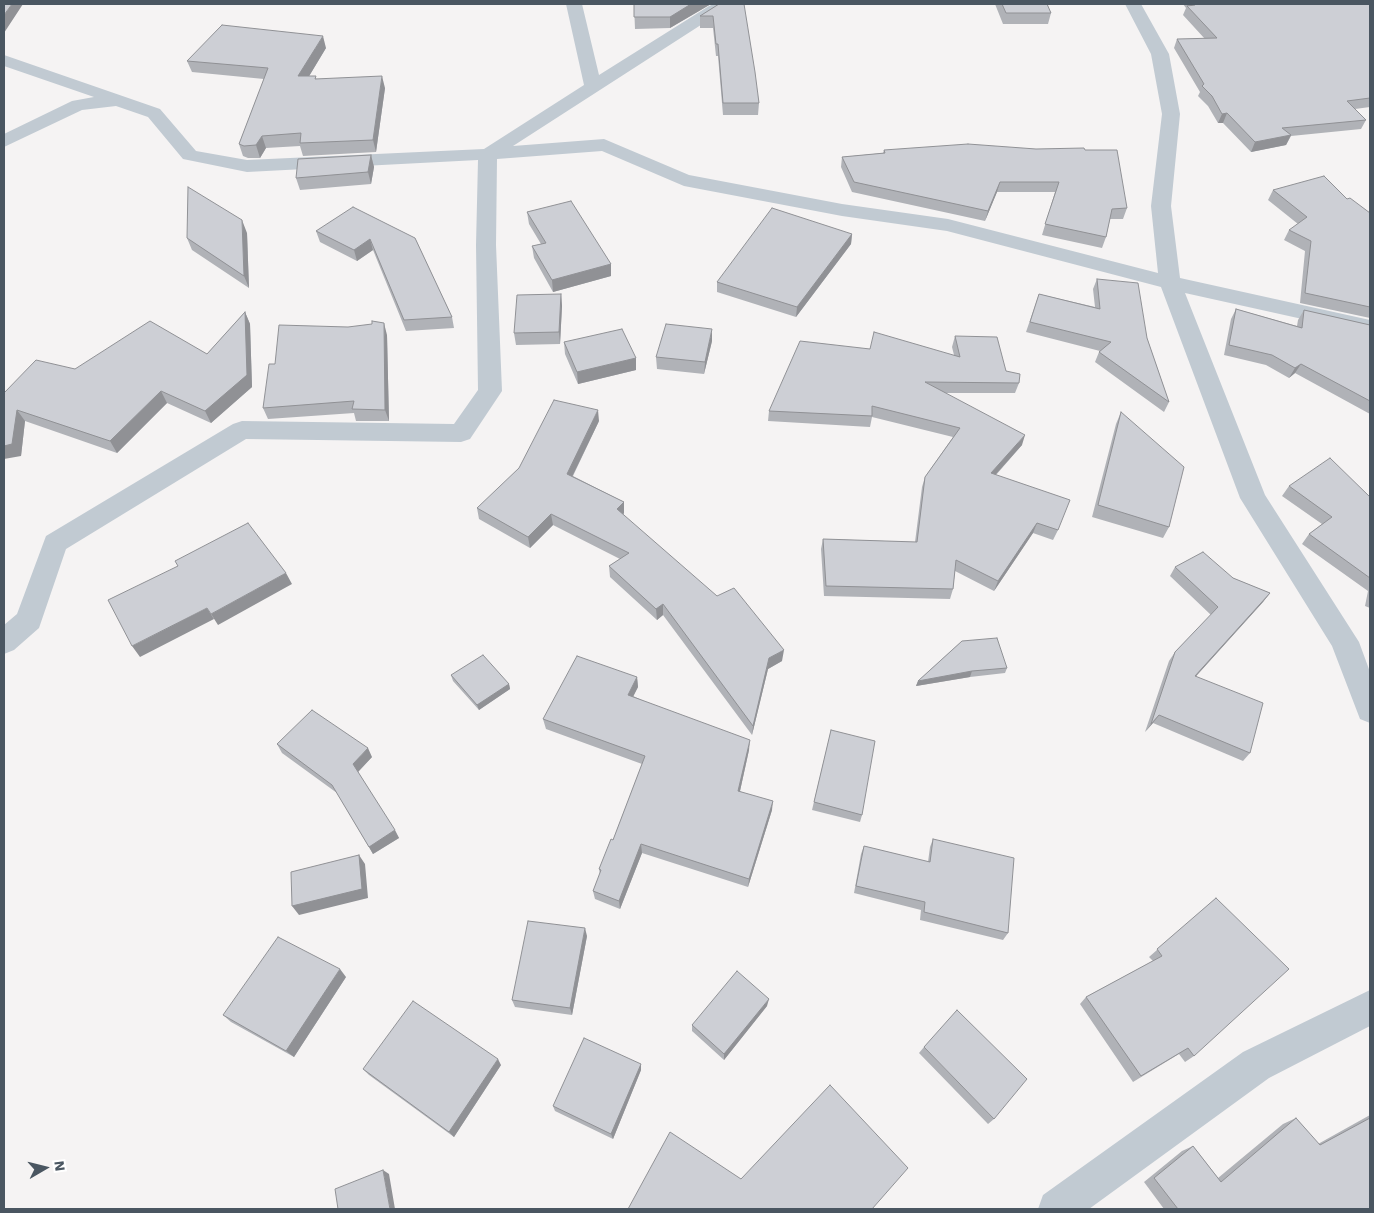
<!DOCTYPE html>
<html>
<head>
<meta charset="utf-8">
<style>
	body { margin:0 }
	#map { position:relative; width:1374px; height:1213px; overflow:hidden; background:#f5f3f3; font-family:"Work Sans",sans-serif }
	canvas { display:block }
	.frame { position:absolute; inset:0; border:5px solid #4a5661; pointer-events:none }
	.north { position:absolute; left:20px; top:1143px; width:50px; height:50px; -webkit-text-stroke:4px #fff; paint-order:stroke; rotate:82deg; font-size:14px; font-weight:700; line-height:20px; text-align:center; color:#4a5661 }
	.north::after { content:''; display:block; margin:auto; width:18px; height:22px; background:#4a5661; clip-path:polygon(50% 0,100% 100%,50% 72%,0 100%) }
</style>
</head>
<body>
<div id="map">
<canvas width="1374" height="1213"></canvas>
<div class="frame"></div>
<div class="north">N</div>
</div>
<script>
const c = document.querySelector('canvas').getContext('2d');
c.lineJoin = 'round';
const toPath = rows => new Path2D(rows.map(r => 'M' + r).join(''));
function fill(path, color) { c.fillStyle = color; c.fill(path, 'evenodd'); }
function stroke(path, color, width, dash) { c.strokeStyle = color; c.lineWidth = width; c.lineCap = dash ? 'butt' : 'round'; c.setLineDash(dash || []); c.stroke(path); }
const minor = toPath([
	[566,4,582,4,599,75,709,6,714,4,735,4,733,7,721,12,513,146,604,139,689,175,842,204,948,219,1158,273,1151,206,1162,114,1151,54,1125,4,1141,4,1169,54,1180,114,1171,206,1180,278,1370,320,1370,334,1185,293,1265,495,1359,642,1370,672,1370,723,1360,719,1332,646,1240,498,1161,287,947,231,842,216,684,186,602,151,497,159,496,245,502,391,470,439,461,442,246,439,66,549,39,628,14,650,4,654,4,625,17,614,46,536,233,424,242,421,454,424,478,390,476,245,478,160,247,172,183,159,148,117,116,106,82,110,4,147,4,134,72,101,94,97,4,66,4,55,160,109,196,151,247,160,484,149,584,85,566,4],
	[1370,990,1370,1026,1269,1078,1089,1209,1038,1209,1043,1195,1243,1052,1370,990]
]);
const wall = toPath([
	[634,4,711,4,670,28,635,29],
	[719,4,759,103,758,115,723,115,718,56,716,56,713,28,700,28,700,16],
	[995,4,1047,4,1051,13,1048,24,1003,24],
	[1183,4,1370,4,1370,107,1355,109,1366,120,1361,129,1291,136,1286,145,1251,152,1223,123,1218,123,1208,106,1198,96,1200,92,1174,48,1177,39,1205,39,1183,15,1186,8],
	[326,48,309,76,317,79,385,88,376,152,303,156,300,146,266,148,260,158,248,158,243,156,239,144,264,79,192,72,187,61],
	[1036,149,1085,150,1127,208,1123,219,1110,219,1106,237,1102,248,1042,235,1055,192,997,192,985,221,852,192,841,167,842,157,883,153,884,150],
	[371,155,374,167,371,184,300,190,296,178],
	[1273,190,1347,199,1370,213,1370,318,1300,303,1305,251,1284,240,1289,230,1298,224,1268,200],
	[527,212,611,264,611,276,553,292,534,258,532,246,541,244,529,224],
	[316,231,415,238,452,317,454,328,406,331,373,250,357,261,320,242],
	[247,233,249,288,192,250,187,238],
	[852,234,851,244,796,317,717,292,717,282],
	[1097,279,1147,338,1169,402,1164,412,1095,362,1099,352,1100,351,1026,332,1039,294,1095,307,1093,289],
	[561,294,562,306,560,344,516,345,514,333],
	[1236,309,1297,326,1298,320,1304,310,1370,325,1370,414,1295,373,1289,378,1266,365,1224,355,1231,319],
	[245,312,250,324,252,387,211,423,167,403,117,453,25,421,21,456,4,393,75,369,207,354],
	[387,335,389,421,356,421,354,413,268,419,263,408,275,364],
	[955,336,1006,371,1019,383,1015,393,945,393,1022,445,996,475,1058,530,1053,540,1033,533,994,591,955,571,953,589,950,599,824,596,821,549,823,539,915,542,922,487,925,477,953,437,872,417,870,427,768,421,769,411,954,355,952,347],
	[712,341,704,374,657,369,656,357],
	[564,342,636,358,636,370,578,384,565,354],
	[1121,412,1169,527,1163,538,1092,517,1116,424],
	[599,421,573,476,624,502,624,513,623,515,782,661,768,669,752,735,663,615,657,620,610,577,609,566,620,559,553,525,530,548,479,519,477,508],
	[1289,486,1370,497,1370,608,1365,606,1368,591,1302,544,1309,534,1322,524,1282,496],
	[1175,567,1233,578,1270,593,1263,602,1196,676,1250,753,1243,761,1153,723,1145,732,1169,661,1175,652,1211,615,1170,576],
	[962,641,1007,668,1005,673,970,677,916,686,918,681],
	[451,675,509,684,510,689,479,710,453,681],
	[637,677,638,687,633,696,749,750,740,791,772,810,748,887,642,853,620,909,595,899,593,891,600,874,599,869,613,840,642,764,546,729,543,719],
	[831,730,862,815,860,822,812,810],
	[277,744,372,757,358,772,399,838,373,854,337,793,282,753],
	[933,839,1008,933,1003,940,920,920,921,910,854,893,861,854,864,846,928,862,930,847],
	[1216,898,1194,1056,1185,1062,1179,1054,1133,1082,1080,1004,1086,997,1153,961,1149,957],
	[587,936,572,1015,515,1007,512,1000],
	[346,977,294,1057,231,1022,223,1015],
	[767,1006,724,1060,692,1031,692,1025],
	[924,1047,994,1119,988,1124,919,1053],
	[641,1064,641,1070,613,1139,555,1111,553,1106],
	[501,1065,454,1137,369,1075,363,1069],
	[1370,1115,1370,1209,1164,1209,1144,1182,1182,1151,1193,1146,1218,1178,1283,1124,1296,1118,1318,1144]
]);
const shadedWall = toPath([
	[12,4,23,4,4,33,4,15],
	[691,4,711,4,670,28,670,17],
	[323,36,326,48,302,88,298,76],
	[382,76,385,88,376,152,373,140],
	[1227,113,1223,123,1218,123,1222,114],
	[1291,135,1286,145,1251,152,1255,142],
	[262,136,266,148,260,158,256,145],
	[371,155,374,167,371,184,368,172],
	[1000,182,997,192,985,221,988,211],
	[242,220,247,233,249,288,244,276],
	[852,234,851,244,796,317,797,307],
	[370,239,373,250,357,261,354,250],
	[611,264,611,276,553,292,552,280],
	[561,294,562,306,560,344,559,332],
	[245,312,250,324,252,387,211,423,205,411],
	[384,323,387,335,389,421,385,410],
	[712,329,712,341,704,374,705,362],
	[636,358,636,370,578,384,577,372],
	[1301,364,1295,373,1289,378,1295,368],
	[161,391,167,403,117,453,110,441],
	[17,410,25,421,21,456,4,459,4,446],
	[598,410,599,421,568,485,567,474],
	[1025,435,1022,445,988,483,991,473],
	[624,502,624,513,618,521,617,509],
	[551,514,553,525,530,548,528,537],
	[1037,523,1033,533,994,591,998,581],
	[286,573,292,584,218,625,211,614],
	[1270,593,1263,602,1189,684,1195,676],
	[663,604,663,615,657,620,656,609],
	[207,608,214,619,140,657,132,646],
	[784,650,782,661,768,669,752,735,753,726,769,658],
	[972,671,970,677,916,686,918,681],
	[637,677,638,687,629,705,628,695],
	[509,684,510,689,479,710,477,705],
	[1159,715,1153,723,1145,732,1151,724],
	[750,740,749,750,738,800,738,791],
	[368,748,372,757,357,773,353,764],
	[773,801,772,810,748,887,749,879],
	[395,830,399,838,373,854,369,847],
	[641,844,642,853,620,909,619,901],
	[359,855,365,864,368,898,299,915,292,906],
	[585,928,587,936,572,1015,570,1008],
	[340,969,346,977,294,1057,286,1051],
	[769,999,767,1006,724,1060,724,1054],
	[498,1059,501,1065,454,1137,449,1132],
	[641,1064,641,1070,613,1139,611,1134],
	[383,1170,389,1174,395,1209,390,1209]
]);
const building = toPath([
	[4,4,12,4,4,15,4,4],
	[634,4,691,4,670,17,634,17,634,4],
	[719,4,744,4,755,72,759,103,723,103,718,44,716,44,713,16,700,16,719,4],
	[1002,4,1047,4,1051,13,1006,13,1002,4],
	[1194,4,1370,4,1370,98,1347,101,1366,120,1282,128,1291,135,1255,142,1227,113,1222,114,1212,96,1202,86,1204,84,1177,39,1217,38,1187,6,1195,5,1194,4],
	[222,25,323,36,298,76,316,76,315,79,382,76,373,140,300,143,301,133,262,136,256,145,244,146,239,144,268,68,187,61,222,25],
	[968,144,1036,149,1084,148,1085,150,1117,150,1127,208,1112,209,1106,237,1045,224,1059,182,1000,182,988,211,854,182,842,157,885,153,884,150,968,144],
	[371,155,368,172,296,178,298,159,371,155],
	[1324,176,1347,199,1350,198,1370,213,1370,307,1305,293,1311,241,1289,230,1307,217,1273,190,1324,176],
	[188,187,242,220,244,276,187,238,188,187],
	[571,201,611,264,552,280,532,246,546,243,527,212,571,201],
	[353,207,415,238,452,317,404,320,370,239,354,250,316,231,353,207],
	[772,208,852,234,797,307,717,282,772,208],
	[1097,279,1138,283,1147,338,1169,402,1099,352,1111,342,1030,322,1039,294,1100,309,1097,279],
	[561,294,559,332,514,333,517,295,561,294],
	[1236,309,1302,328,1304,310,1370,325,1370,401,1301,364,1295,368,1272,355,1229,345,1236,309],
	[245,312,247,375,205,411,161,391,110,441,17,410,12,444,4,446,4,393,36,360,75,369,150,321,207,354,245,312],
	[372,321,384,323,385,410,352,409,354,401,263,408,269,364,275,364,279,325,348,327,372,324,372,321],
	[666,324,712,329,705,362,656,357,666,324],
	[622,329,636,358,577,372,564,342,622,329],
	[874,332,960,357,955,336,997,337,1006,371,1020,374,1019,383,925,382,1025,435,991,473,1070,500,1058,530,1037,523,998,581,956,560,953,589,826,586,823,539,917,542,925,477,960,428,872,406,872,416,769,411,800,341,870,349,874,332],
	[554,400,598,410,567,474,624,502,617,509,717,596,734,588,784,650,769,658,753,726,663,604,656,609,609,566,629,553,551,514,528,537,477,508,519,468,554,400],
	[1121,412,1184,467,1169,527,1098,505,1121,412],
	[1330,458,1370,497,1370,578,1309,534,1332,517,1289,486,1330,458],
	[248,523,286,573,211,614,207,608,132,646,108,600,178,566,175,561,248,523],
	[1203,552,1233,578,1270,593,1195,676,1263,703,1250,753,1159,715,1151,724,1175,652,1218,607,1175,567,1203,552],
	[997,638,1007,668,972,671,918,681,962,641,997,638],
	[483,655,509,684,477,705,451,675,483,655],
	[577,656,637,677,628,695,750,740,738,791,773,801,749,879,641,844,619,901,593,891,601,870,599,869,611,839,613,840,645,756,543,719,577,656],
	[312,710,368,748,353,764,395,830,369,847,332,785,277,744,312,710],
	[831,730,875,741,862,815,814,802,831,730],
	[933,839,1014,858,1008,933,924,912,925,902,856,886,864,846,930,862,933,839],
	[359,855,362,889,292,906,291,872,359,855],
	[1216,898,1289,969,1194,1056,1188,1048,1141,1076,1086,997,1162,956,1157,949,1216,898],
	[528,921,585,928,570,1008,512,1000,528,921],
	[278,937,340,969,286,1051,223,1015,278,937],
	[737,971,769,999,724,1054,692,1025,737,971],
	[413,1001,498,1059,449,1132,363,1069,413,1001],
	[957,1010,1027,1079,994,1119,924,1047,957,1010],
	[584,1038,641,1064,611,1134,553,1106,584,1038],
	[830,1085,908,1168,872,1209,628,1209,670,1132,741,1179,830,1085],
	[1296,1118,1320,1145,1370,1118,1370,1209,1178,1209,1154,1178,1193,1146,1221,1182,1296,1118],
	[383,1170,390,1209,338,1209,335,1189,383,1170]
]);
fill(minor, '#c1cad2');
fill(wall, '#b0b2b7');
fill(shadedWall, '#909195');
fill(building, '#cdcfd5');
stroke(building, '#909195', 1);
</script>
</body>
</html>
